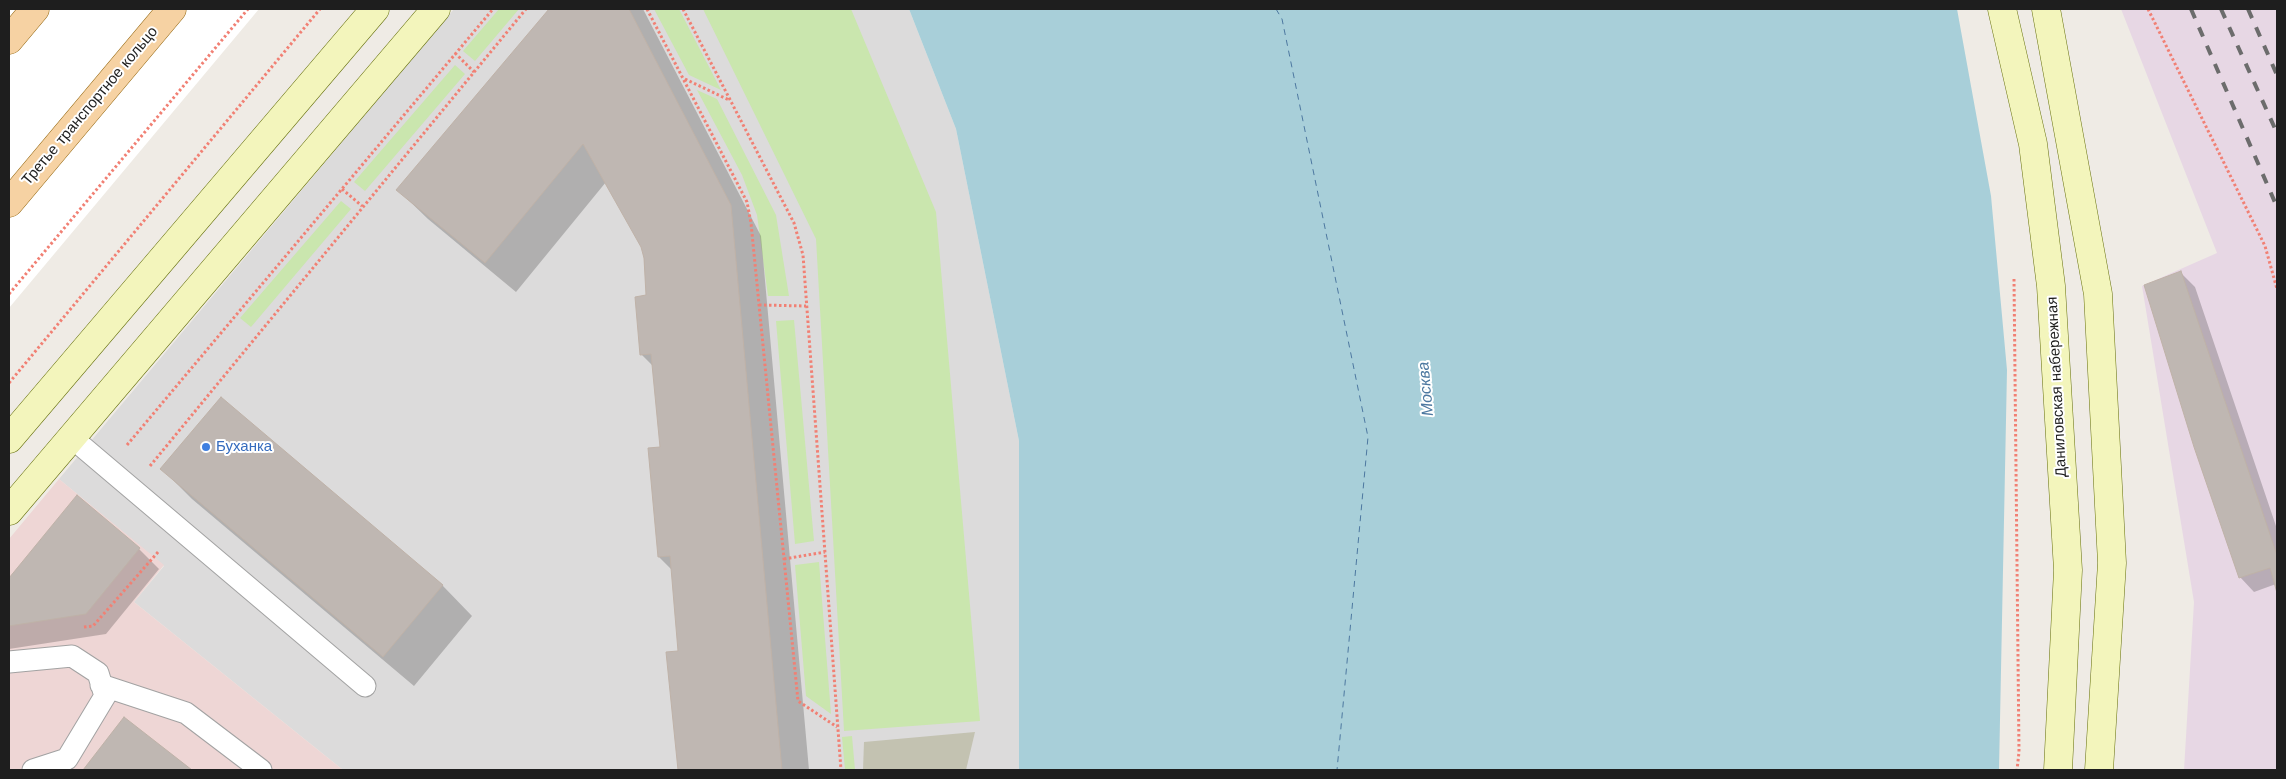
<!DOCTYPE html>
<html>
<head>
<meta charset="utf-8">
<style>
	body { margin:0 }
	#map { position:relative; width:2286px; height:779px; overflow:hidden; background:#efebe5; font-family:"Work Sans",sans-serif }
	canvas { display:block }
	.frame { position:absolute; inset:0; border:10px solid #1e1e1e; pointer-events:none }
</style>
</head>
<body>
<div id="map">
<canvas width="2286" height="779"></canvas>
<div class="frame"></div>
</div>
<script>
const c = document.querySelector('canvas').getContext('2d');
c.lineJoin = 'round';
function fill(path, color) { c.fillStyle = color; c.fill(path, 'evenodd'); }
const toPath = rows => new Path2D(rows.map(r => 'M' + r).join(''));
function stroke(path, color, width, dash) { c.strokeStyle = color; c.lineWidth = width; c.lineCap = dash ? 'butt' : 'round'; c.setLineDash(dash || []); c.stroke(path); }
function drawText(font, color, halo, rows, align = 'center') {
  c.font = font + ' "Work Sans",sans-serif'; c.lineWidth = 4; c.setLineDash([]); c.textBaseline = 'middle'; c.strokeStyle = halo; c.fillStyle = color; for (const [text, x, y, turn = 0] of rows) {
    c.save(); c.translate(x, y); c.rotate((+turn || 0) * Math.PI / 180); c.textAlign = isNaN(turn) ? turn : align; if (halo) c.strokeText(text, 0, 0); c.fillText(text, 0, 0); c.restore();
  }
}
const residential = toPath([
	[454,9,909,9,956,129,1019,441,1019,770,343,770,134,602,164,566,59,479]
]);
const commercial = toPath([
	[59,479,164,565,134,602,343,770,9,770,9,539]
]);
const industrial = toPath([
	[2121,9,2277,9,2277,770,2184,770,2194,602,2142,286,2217,253]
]);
const construction = toPath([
	[975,732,966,770,863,770,864,742]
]);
const grass = toPath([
	[499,9,519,9,475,61,463,51],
	[654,9,679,9,721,90,689,75],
	[703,9,851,9,936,212,980,721,844,731,816,239],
	[455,65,465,74,365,191,354,182],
	[697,90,717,99,776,215,789,296,768,296,757,215,742,175],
	[341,201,351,209,251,327,240,318],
	[794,320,814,541,795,544,776,321],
	[819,562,831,714,806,696,795,565],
	[852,736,855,770,845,770,842,737]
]);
const water = toPath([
	[909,9,1957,9,1991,196,2007,370,1999,770,1019,770,1019,441,956,129]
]);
const pier = toPath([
	[9,9,259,9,9,308]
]);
const shadow = toPath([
	[550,9,643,9,761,236,809,770,680,770,668,653,679,652,672,570,659,557,661,448,654,367,642,355,647,296,643,247,606,182,516,292,428,219,398,190],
	[2181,273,2195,287,2277,529,2277,588,2276,584,2254,592,2240,577],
	[221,399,443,586,472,616,414,686,192,499,162,469],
	[77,497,139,549,159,569,106,634,9,649,9,580],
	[124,719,190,770,85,770]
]);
const ferry = toPath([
	[1276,9,1282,19,1368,437,1337,770]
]);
const building = toPath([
	[549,9,629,9,731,205,782,770,678,770,666,652,678,651,670,556,658,557,648,448,660,447,651,354,640,355,635,297,646,295,644,258,641,247,583,144,485,263,396,190,549,9],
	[2181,271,2277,555,2277,593,2270,568,2239,578,2194,447,2144,285,2181,271],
	[221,397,443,585,383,657,160,469,221,397],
	[77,495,140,548,86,614,9,626,9,578,77,495],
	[124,717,192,770,83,770,124,717]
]);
const path = toPath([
	[647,9,747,202,751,223,798,701,837,727],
	[683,9,794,223,803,255,841,770],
	[2148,9,2265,246,2277,289],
	[455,53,474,72],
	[685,79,729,100],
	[342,189,362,206],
	[2014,279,2019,752,2017,770],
	[9,294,248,9],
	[759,305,806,306],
	[9,383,320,9],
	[127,445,493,9],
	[150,466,526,9],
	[784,559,825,552],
	[84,627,93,626,159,551]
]);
const service = toPath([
	[71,437,365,686],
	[9,662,72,656,98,673,105,696,67,759,33,770],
	[101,685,186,713,261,770]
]);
const secondary = toPath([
	[2002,9,2033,144,2051,286,2068,570,2058,770],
	[2046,9,2098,294,2112,563,2099,770],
	[9,439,375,9],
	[9,511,436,9]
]);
const primary = toPath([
	[9,40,35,9],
	[9,203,172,9]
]);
const rail = toPath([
	[2191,9,2277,207],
	[2221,9,2277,133],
	[2248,9,2277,75]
]);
const markers = [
	[206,447,5,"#3f7fe0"]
];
const streetNames = [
	["Третье транспортное кольцо",90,106,-50],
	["Даниловская набережная",2057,387,-93]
];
const shopNames = [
	["Буханка",216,447]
];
const waterNames = [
	["Москва",1426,389,-95]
];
fill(residential, '#dcdbdb');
fill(commercial, '#eed6d5');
fill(industrial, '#e7d7e4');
fill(construction, '#c3c2b1');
fill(grass, '#cae6ae');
fill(water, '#a8cfd9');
fill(pier, '#fff');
fill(shadow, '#0003');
stroke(ferry, '#4d78a0', 1, [6, 5]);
fill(building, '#bfb7b2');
stroke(building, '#bfb2a8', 1);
stroke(service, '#a2a2a2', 23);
stroke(secondary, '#656f0c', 29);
stroke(primary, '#8f6209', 29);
stroke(path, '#f18074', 3, [2.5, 2.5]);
stroke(service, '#fff', 21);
stroke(secondary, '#f3f5bc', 28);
stroke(primary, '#f6d2a3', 28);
stroke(rail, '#6c6c6c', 4, [10, 10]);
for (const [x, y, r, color] of markers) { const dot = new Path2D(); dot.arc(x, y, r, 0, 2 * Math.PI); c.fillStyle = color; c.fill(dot); stroke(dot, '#fff', 2); }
drawText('15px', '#1e1e1e', '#fff', streetNames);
drawText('15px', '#366cbe', '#fff', shopNames, 'left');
drawText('italic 16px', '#4d78a0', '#fff', waterNames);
</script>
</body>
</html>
